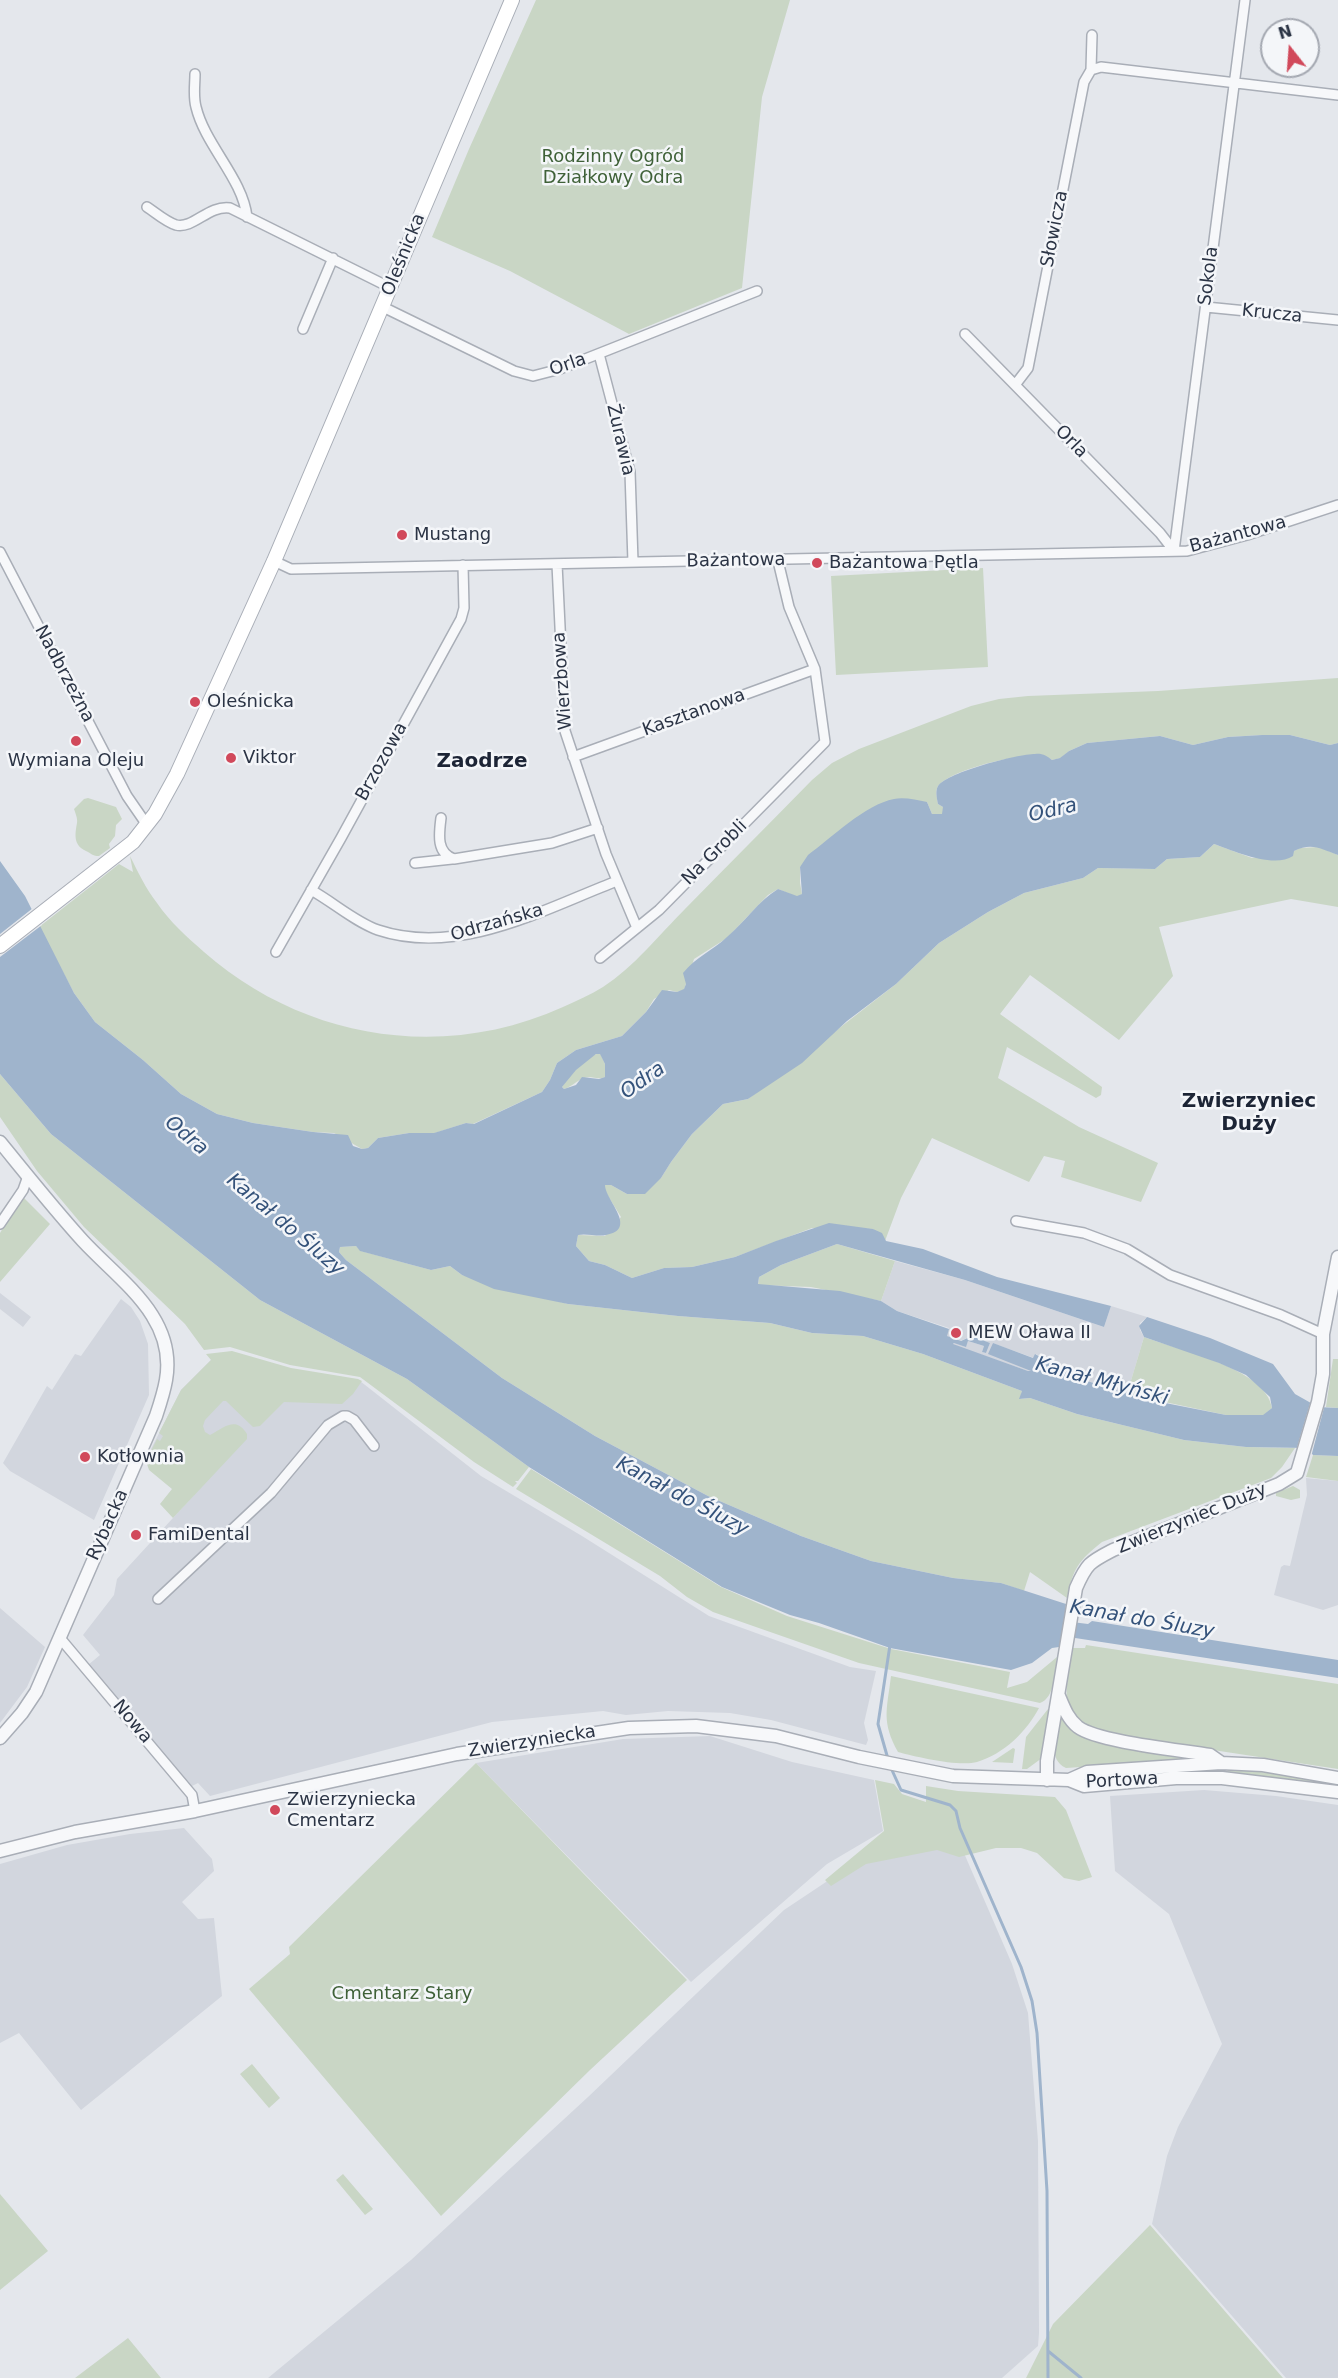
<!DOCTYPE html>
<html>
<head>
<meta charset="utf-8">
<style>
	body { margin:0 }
	#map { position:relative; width:1338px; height:2378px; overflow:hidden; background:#e4e7ec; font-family:"DejaVu Sans",sans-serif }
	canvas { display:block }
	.north { position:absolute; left:1260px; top:18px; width:60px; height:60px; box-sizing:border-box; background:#f4f6f9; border:2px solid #a4a8b1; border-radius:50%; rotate:343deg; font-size:16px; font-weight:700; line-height:24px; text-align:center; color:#2b3445 }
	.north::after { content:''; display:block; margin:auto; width:21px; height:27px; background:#d1495b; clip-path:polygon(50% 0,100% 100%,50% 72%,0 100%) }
</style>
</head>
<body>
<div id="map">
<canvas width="1338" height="2378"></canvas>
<div class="north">N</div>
</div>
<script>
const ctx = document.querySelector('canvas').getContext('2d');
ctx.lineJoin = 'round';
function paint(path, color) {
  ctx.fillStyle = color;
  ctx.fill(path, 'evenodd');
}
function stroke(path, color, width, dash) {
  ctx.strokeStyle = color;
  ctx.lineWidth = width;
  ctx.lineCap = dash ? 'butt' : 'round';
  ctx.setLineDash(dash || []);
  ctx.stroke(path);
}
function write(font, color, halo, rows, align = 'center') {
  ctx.font = font + ' "DejaVu Sans",sans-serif';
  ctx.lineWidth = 5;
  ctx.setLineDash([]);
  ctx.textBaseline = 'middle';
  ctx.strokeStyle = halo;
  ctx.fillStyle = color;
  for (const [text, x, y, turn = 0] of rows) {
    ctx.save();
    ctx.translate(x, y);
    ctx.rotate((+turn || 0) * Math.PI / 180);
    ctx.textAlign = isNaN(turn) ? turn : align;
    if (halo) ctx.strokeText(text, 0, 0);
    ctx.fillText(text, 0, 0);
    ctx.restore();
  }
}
const built = new Path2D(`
	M895,1261l70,19 139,47 7,-21 36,11 -7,6v7l4,7 -17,57 -46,-15 -45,-25 -2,4 -42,-15 39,28h-3l-75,-26 1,-3 12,4 2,-5 16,5 -2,6 4,1 4,-10 -18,-7 -12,5 -14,-5 3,-8 -52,-17 -16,-10z
	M0,1293l31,24 -8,10 -23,-18z
	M121,1299l10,8 9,14 8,23 1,51 -55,125 -84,-49 -7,-8 44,-77 5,4 23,-36 6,2z
	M211,1360l72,14 77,7 121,95 101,60 127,80 141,51 26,4 -12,52 4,17 -2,5 -95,-25 -41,-7 -62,-2 -42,4 -23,-4 -111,11 -282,74 -12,-13 -8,4 -102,-122 12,-10 -17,-20 31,-40 3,-16 77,-84 -45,-42 32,-63z
	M1306,1478l32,3v124l-15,5 -49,-15 7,-28 3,-2 6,1 17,-71z
	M0,1608l45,39 -18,40 -27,36z
	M710,1736l82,26 82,18 9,51 -56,33 -136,118 -215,-219 147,-24z
	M1204,1790l72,6 62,9v573h-52l-134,-154 15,-68 11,-29 44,-83 -53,-130 -54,-43 -5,-75z
	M184,1828l28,31 2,12 -32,31 16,17 16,-1 8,78 -141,114 -62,-77 -19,10v-179l67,-19 63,-11z
	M957,1837l55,127 16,49 10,128 1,192 -1,13 -36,32h-734l143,-118 177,-163 196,-187 75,-50z`);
const green = new Path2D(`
	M536,0h254l-28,97 -20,191 -113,46 -119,-63 -78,-34 37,-88z
	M983,568l5,99 -152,8 -5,-99z
	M1338,678v65l-8,2 -40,-10h-28l-34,2 -35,8 -33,-9 -73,7 -18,8 -8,7 -9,2c-15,-13 -101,9 -114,26 -3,5 -1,12 0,18l5,3v7l-8,2 -3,-2 -5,-12 -127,65v16l2,11 -5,3 -19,-8 -10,6 -41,43 -33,21 -10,31 -7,2 -8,-2 -15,9 -8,13 -24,24 -46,14 -19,13 -7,17 -8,12 -69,32 -7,-1 -31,10h-26l-31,5 -10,10 -6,1 -28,-16 -21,-1 -60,-9 -36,-9 -36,-20 -38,-34 -48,-38 -21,-29 -35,-66 80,-63 14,8 -3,-16c8,16 16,33 27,47 13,19 30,34 47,49 99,87 238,110 359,55 13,-6 27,-12 40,-20 31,-20 56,-52 82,-78 42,-43 85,-86 127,-129l20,-17 27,-14 112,-43 28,-7 29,-3 130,-5z
	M88,798l28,9 6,12 -6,6 -1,11 -6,8 1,4 -11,8c-6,0 -7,-2 -13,-5 -13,-6 -11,-17 -9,-28 1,-4 -2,-11 -3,-14l10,-10z
	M1214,844l38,14 42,-7 6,-3 19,-1 19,8v52l-47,-8 -132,28 14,49 -54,64 -89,-65 -30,39 102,73 -1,8 -5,3 -89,-51 -9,31 81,49 79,36 -17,39 -80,-25 4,-16 -21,-5 -15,26 -97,-44 -31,60 -16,43 -12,-12 -61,-1 -77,29 -43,10 -28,1 -32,10 -27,-13 -16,-4 -13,-15 2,-11 27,1 16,-19 -16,-26v-6h6l16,9 34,-16 10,-16 21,-28 31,-30 25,-5 148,-115 43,-41 49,-31 36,-19 59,-15 15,-10 57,1 12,-10 33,-2z
	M600,1053l5,11v13c-7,3 -10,0 -16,0 -11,1 -15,9 -25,12l-2,-2c7,-12 24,-31 38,-34z
	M0,1074l51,60 209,166 147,79 122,88 -11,14h-3l2,2 -4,4 -39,-25 -114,-85 -70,-12 -60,-18 -26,3 -19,-26 -101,-97 -47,-56 -37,-54z
	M22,1196l28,28 -50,58v-49z
	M837,1244l58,17 -14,40 -70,-14 -53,-2 1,-8 22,-12z
	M356,1246l5,5 70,19 19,-4 12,9 106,29 110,12 92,7 42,10 51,3 60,18 99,37 -2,8 10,-1 47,16 107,26 62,7 49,1 -13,19 -11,11 -169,64c-24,19 -29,27 -35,56l-37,-26 -6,19 -23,-8 -48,-5 -82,-17 -70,-25 -93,-40 -113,-60 -93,-58 -156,-118 -7,-8 1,-5z
	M1144,1337c34,13 122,31 128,71l-8,7h-38l-99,-21z
	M232,1351l59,17 67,11 4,2 -9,13 -11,10 -58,-2 -24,24 -7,1 -27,-26h-3l-18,19 -2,6 2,6 5,3c15,-8 26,-19 37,-1v5l-74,79 -13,-14 12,-15 -23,-19 -3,-9 11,-22 3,2 3,-5 -4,-3 22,-43 30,-30 -5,-6z
	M1333,1359h5v49l-12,-1z
	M1313,1455l25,1v25l-32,-4z
	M531,1469l190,118 66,29 104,33 119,23 -3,16 20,-6 30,-25c-2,14 -2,41 -17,46l-181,-40 -146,-51 -26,-15 -27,-21 -144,-87z
	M1293,1486l7,4v8l-9,2 -15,-4v-3z
	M1086,1645l252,39v85l-237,-36c-47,-18 -34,-45 -28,-85h12z
	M891,1676l148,32c-12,23 -35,46 -62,54 -17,5 -61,-5 -79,-10 -17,-31 -11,-42 -7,-76z
	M1048,1709h3l-9,49 -15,11h-5l4,-32z
	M1061,1718l17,14 121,27 -133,9c-19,-9 -10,-32 -7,-48z
	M1013,1748l2,1 -2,14 -21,-1z
	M476,1763l211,217 -97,90 -149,146 -192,-227 41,-35 -1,-7z
	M1230,1768l108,14v6l-108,-14 -3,-4z
	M875,1780l19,4 8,10 24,8v-16l32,5 97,6 11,13 26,67 -13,4 -15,-3 -27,-25 -16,-5h-25l-37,9 -22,-7 -71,14 -35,22 -6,-6 59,-49z
	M252,2064l28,34 -11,10 -29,-34z
	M343,2174l30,35 -8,6 -29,-35z
	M0,2194l48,57 -48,39z
	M1150,2225l133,153h-257l27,-54z
	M128,2338l33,40h-86z`);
const water = new Path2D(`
	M1262,735h28l40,10 8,-2v112c-17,-6 -26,-13 -44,-4l-1,5c-19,13 -59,-5 -79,-12l-14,13 -33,2 -12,10 -57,-1 -15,10 -59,15 -36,19 -49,31 -43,41 -49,37 -45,42 -54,36 -25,5 -31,30 -21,28 -10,16 -16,16h-18l-16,-9h-6c0,15 34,44 1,50 -9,2 -19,-2 -28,0l-2,11 13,15 16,4 27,13 32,-10 28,-1 43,-10 41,-16 53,-18 44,6 9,4 4,8 37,8 74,28 114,29 -7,21 -139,-47 -128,-36 -56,21 -22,12 -1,7 82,7 41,10 16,10 52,18 -2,7 14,5 11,-5 18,7 -4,10 -4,-1 2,-6 -16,-5 -2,6 -12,-4 -1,1 75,27h3l-43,-17 5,-11 40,15 2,-4 46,25 59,19 86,17h37l9,-7 -2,-11 -24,-22 -27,-12 -75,-26 -5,-11 8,-9 63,21 63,26 22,30 23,13 20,1v48l-25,-1 -6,-7 -61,-1 -62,-7 -107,-26 -47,-16 -11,1 3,-8 -99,-37 -60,-18 -51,-3 -42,-10 -92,-7 -110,-12 -74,-15 -32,-14 -12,-9 -19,4 -71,-19 -4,-5 -16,1 -1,5 7,8 156,118 93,58 113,60 93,40 70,25 82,17 48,5 65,21 -2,17 24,3 4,-3 246,39v18l-276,-42 -3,11 -7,1 -20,15 -21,7 -121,-22 -71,-25 -29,-8 -68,-28 -193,-120 -122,-88 -147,-79 -209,-166 -51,-60v-213l25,35 49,97 21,29 48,38 38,34 36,20 36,9 60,9 35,3 5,11 9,3 6,-1 10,-10 31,-5h25l32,-10 8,1 68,-32 8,-12 7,-17 19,-13 46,-14 24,-24 16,-22 15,2 7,-3 2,-5 -3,-11c13,-16 29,-22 44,-36 18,-15 31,-36 51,-48l19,7 5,-2 -2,-27 8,-12c23,-17 58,-51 86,-56 10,-2 23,1 33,3l5,12h10l1,-7 -5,-3c-1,-5 -3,-13 0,-18 10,-14 80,-32 97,-32 7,-1 12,2 17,6l8,-2 9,-7 18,-8 73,-7 33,9 35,-8zM596,1054h4l5,10v13l-6,2 -17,-2 -6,8 -12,4 -2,-2 14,-17z`);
const pier = new Path2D(`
	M33,908l9,17 -42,32v-23z
	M1311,1400l14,4 -14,53 -5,-6h-10z`);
const stream = new Path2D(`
	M888,1759l-10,-35 12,-79
	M891,1768l10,22 49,15 6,6 4,17 61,139 11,34 5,32 10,158 1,187
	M1048,2351l33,27`);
const minor = new Path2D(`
	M1091,70l1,-35
	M195,74c0,11 -2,22 1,33 9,38 47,72 51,110
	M147,207c9,6 19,15 29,18 18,4 32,-20 54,-17l161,80
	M383,307l131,64 19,5 27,-7 197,-78
	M1206,307l132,13
	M303,329l30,-71
	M965,334l195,199 14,18
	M599,354l31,118 3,90
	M1015,385l13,-17 56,-286 7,-12 10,-3 237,28
	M1174,551l71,-551
	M0,552l127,244 20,29
	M274,561l17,8 896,-18 60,-16 91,-30
	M557,564l8,167 41,123 31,74
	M573,757l242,-88
	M441,818c-2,16 -5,35 13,41l98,-16 46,-15
	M415,863l37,-4
	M311,890c22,12 44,32 67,40 81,27 166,-21 239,-49
	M276,952l65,-114 120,-219 3,-11 -1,-43
	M600,958l59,-48 166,-168 -10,-73 -26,-62 -11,-46
	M1016,1221l68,12 43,16 43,26 111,40 42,19
	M0,1224l23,-34 5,-14
	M158,1599l113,-106 57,-68 15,-9h4l7,4 20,26
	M60,1638l132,157 3,16`);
const tertiary = new Path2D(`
	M0,1142c27,33 54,67 83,99 37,40 94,76 83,139 -2,12 -6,24 -10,36l-120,276 -14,21 -22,25
	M1059,1696c5,12 9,23 19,31 20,15 103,23 132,28l10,7
	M1047,1780v-19l29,-173c11,-25 14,-26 37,-38l166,-66 18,-11 21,-71 5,-28v-40l15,-77
	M1069,1780l18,-8 134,-9 42,2 75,13
	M0,1851l75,-19 120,-21 262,-57 172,-26 67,-2 80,10 83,21 94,19 116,4 15,6 92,-8h46l116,14`);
const secondary = new Path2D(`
	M0,946l133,-104 22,-28 22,-40 97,-213 238,-561`);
const markers = [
	[402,535,6,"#d1495b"],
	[817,563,6,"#d1495b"],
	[195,702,6,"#d1495b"],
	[76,741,6,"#d1495b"],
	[231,758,6,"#d1495b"],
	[956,1333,6,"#d1495b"],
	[85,1457,6,"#d1495b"],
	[136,1535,6,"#d1495b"],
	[275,1810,6,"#d1495b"]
];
const parkNames = [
	["Rodzinny Ogród",613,157],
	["Działkowy Odra",613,178],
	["Cmentarz Stary",402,1994]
];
const streetNames = [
	["Słowicza",1055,229,-79],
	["Oleśnicka",404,255,-68],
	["Sokola",1209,276,-83],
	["Krucza",1272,314,6],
	["Orla",568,365,-19],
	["Żurawia",620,440,77],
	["Orla",1071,442,46],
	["Bażantowa",1238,535,-15],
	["Bażantowa",736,561,-1],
	["Nadbrzeżna",64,674,62],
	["Wierzbowa",563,681,-94],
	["Kasztanowa",694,713,-20],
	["Brzozowa",382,762,-61],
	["Na Grobli",715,853,-45],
	["Odrzańska",497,923,-16],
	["Zwierzyniec Duży",1192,1519,-22],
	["Rybacka",108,1525,-66],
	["Nowa",132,1722,50],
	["Zwierzyniecka",532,1742,-9],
	["Portowa",1122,1781,-3]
];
const poiNames = [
	["Mustang",414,535],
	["Bażantowa Pętla",829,563],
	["Oleśnicka",207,702],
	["Viktor",243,758],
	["Wymiana Oleju",76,761,"center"],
	["MEW Oława II",968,1333],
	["Kotłownia",97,1457],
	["FamiDental",148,1535],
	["Zwierzyniecka",287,1800],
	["Cmentarz",287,1821]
];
const neighbourhoodNames = [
	["Zaodrze",482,762],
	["Zwierzyniec",1249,1102],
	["Duży",1249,1125]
];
const waterNames = [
	["Odra",1053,811,-13],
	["Odra",643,1081,-35],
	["Odra",186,1136,40],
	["Kanał do Śluzy",285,1225,40],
	["Kanał Młyński",1102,1382,15],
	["Kanał do Śluzy",682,1497,28],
	["Kanał do Śluzy",1142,1620,10]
];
paint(built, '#d2d6de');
paint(green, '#c9d6c5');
paint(water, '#9fb4cc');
paint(pier, '#e4e7ec');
stroke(stream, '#9fb4cc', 3);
stroke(minor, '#a9aeb7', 12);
stroke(tertiary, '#a9aeb7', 15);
stroke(secondary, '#a9aeb7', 16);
stroke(minor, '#f7f8fa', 9);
stroke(tertiary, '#f7f8fa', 12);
stroke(secondary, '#fff', 14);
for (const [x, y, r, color] of markers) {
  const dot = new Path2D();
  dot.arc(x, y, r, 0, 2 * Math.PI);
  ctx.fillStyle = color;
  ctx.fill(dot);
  stroke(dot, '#f4f6f9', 2);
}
write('18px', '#3f6138', '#f4f6f9', parkNames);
write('18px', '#2b3445', '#f4f6f9', streetNames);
write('18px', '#2b3445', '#f4f6f9', poiNames, 'left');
write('bold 20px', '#1d2536', '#f4f6f9', neighbourhoodNames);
write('italic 20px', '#34527a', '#f4f6f9', waterNames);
</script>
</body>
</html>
